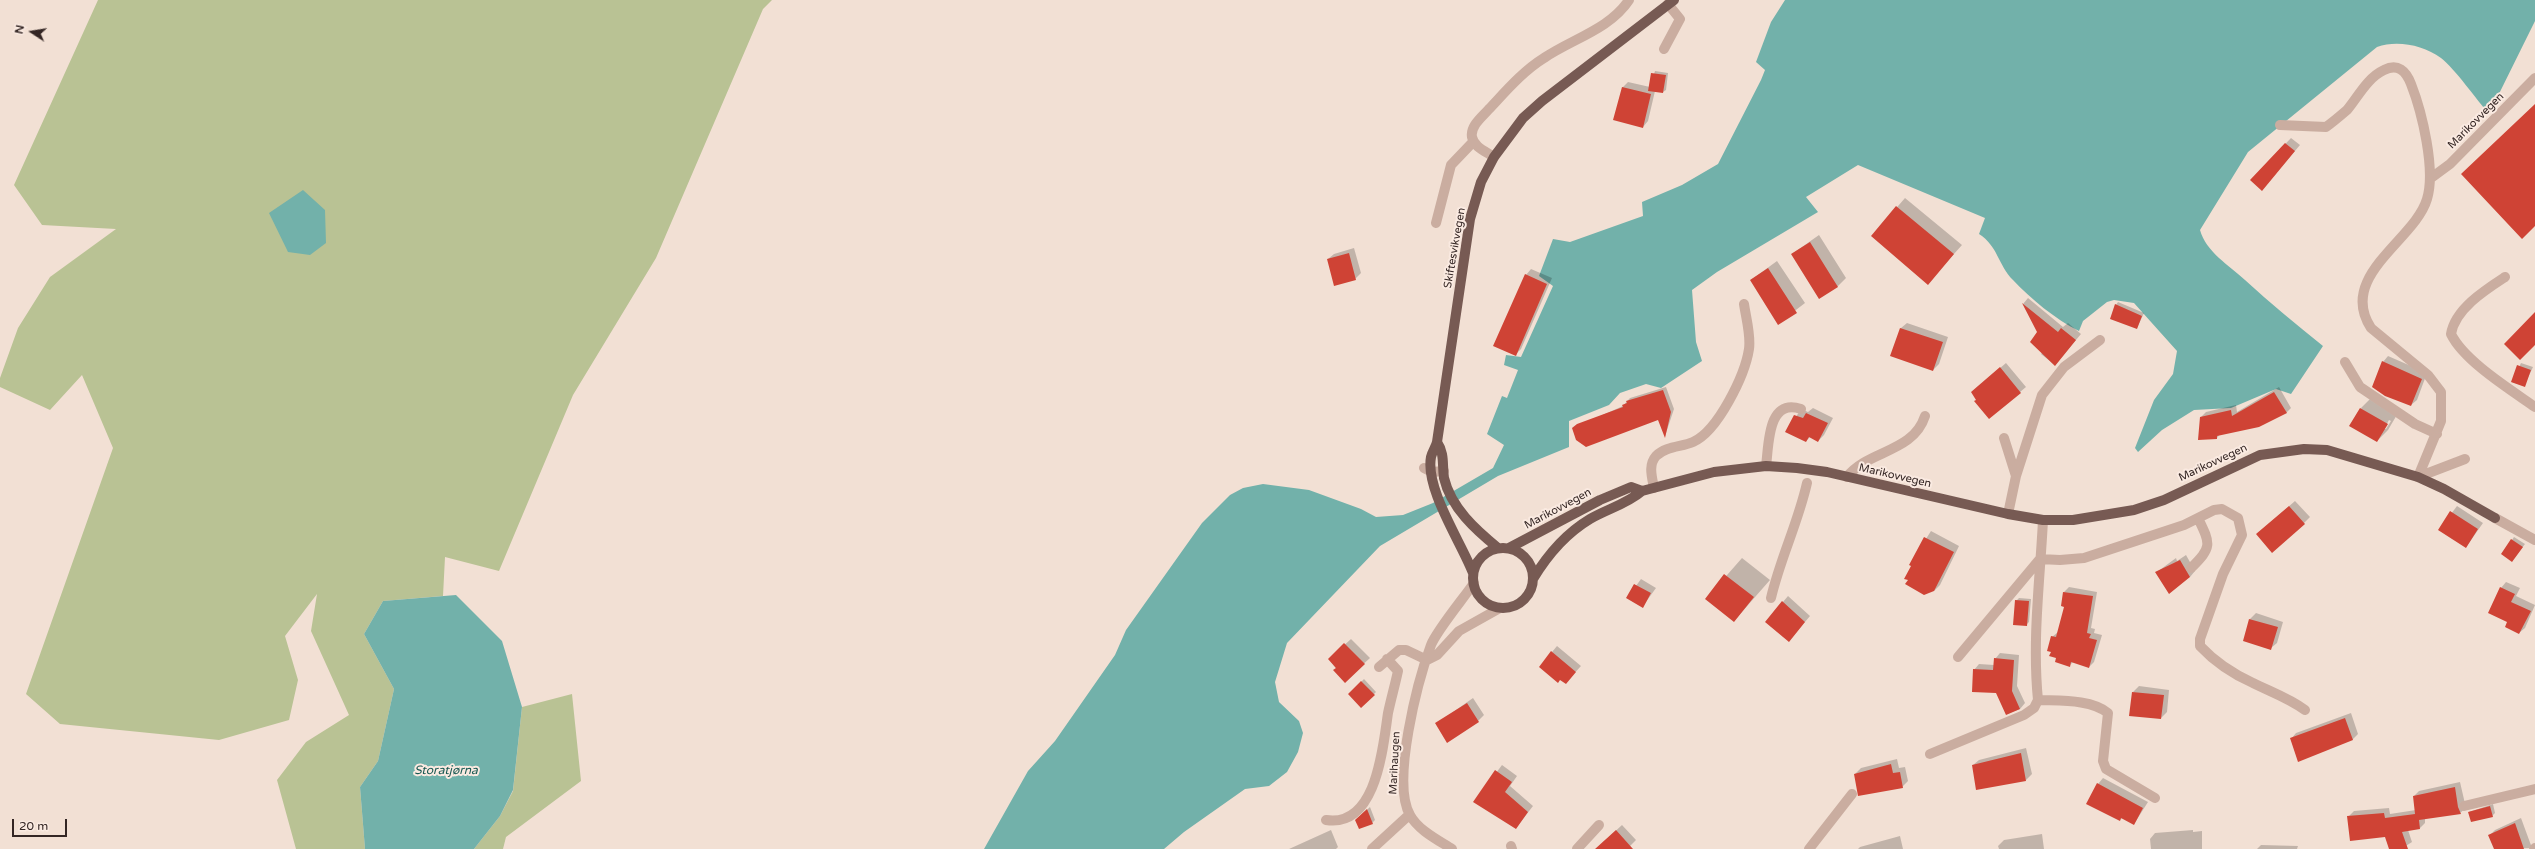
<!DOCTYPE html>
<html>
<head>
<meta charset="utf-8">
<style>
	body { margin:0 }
	#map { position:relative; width:2535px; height:849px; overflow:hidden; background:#f2e0d4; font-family:"Varela Round",sans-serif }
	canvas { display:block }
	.north { position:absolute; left:12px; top:12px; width:40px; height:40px; -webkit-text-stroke:3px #faeae1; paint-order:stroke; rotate:282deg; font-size:11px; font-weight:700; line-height:16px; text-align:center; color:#342624 }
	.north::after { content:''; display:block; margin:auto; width:14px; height:18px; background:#342624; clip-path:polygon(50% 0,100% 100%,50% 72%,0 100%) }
	.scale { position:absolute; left:12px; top:819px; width:55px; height:18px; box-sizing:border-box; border:2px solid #342624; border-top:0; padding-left:5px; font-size:12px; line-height:14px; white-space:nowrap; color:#342624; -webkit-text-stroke:3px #faeae1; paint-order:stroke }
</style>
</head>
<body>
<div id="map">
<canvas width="2535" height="849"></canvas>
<div class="north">N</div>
<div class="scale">20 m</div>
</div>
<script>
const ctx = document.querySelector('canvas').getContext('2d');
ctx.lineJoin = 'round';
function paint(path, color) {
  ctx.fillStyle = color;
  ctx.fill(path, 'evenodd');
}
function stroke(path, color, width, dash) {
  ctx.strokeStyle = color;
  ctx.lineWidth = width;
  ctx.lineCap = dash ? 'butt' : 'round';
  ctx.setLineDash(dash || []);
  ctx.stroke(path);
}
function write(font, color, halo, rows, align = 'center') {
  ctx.font = font + ' "Varela Round",sans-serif';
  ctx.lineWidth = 4;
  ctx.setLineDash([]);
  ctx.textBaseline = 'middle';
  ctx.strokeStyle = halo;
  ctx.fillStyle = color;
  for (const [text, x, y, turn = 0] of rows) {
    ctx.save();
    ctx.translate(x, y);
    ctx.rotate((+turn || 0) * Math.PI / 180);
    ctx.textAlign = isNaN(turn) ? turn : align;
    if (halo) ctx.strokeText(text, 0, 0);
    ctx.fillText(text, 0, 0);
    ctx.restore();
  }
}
const green = new Path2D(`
	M98,0h674l-9,9 -107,249 -83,137 -74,176 -54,-14 -2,39 -60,5 -19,33 30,55 -16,72 -18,26 5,62h-69l-19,-69 29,-38 43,-27 -38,-84 6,-37 -32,42 13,44 -9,40 -70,20 -159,-16 -34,-30 87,-246 -31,-73 -32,35 -50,-23v-9l18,-50 32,-51 66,-48 -74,-4 -28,-40z
	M572,694l9,87 -75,56 -3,12h-29l26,-33 13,-25 9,-84z`);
const water = new Path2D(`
	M1785,0h750v21l-46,93c-12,-14 -34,-45 -48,-56 -18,-13 -44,-18 -64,-11l-129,105 -48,78c6,22 29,35 45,50 25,23 51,44 78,66l-32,48 -15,-5 -45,19 -37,2 -32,20 -24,22 -3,-4 19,-48 19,-26 4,-23 -43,-48 -20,-3 -7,2 -24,19 -4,10c-24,-12 -48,-32 -66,-51 -15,-15 -15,-34 -34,-46l6,-16 -127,-53 -52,32 12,15 -101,60 -25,18 4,52 6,19 -41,27 -15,-4 -26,9 -11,12 -40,16v26l-71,29 -118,70 -93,97 -12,39 4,20 20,19 4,12 -5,19 -11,20 -18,14 -24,3 -61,43 -20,17h-180l44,-78 27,-30 60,-86 11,-25 76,-107 28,-28 13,-7 20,-4 46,6 52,19 15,8 27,-2 30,-12 60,-35 11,-23 -17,-11 15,-38 5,2 11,-28 -14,-5 2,-10 15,2 32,-71 -14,-10 14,-37 17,3 73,-26 -1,-14 40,-17 36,-21 43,-84 4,-10 -9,-8 15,-40z
	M303,190l22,20 1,33 -16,12 -22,-3 -19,-39z
	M456,595l46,46 20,66 -9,83 -13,26 -26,33h-109l-5,-62 18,-26 16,-72 -30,-55 19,-33z`);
const shadow = new Path2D(`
	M1655,71l13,2 -2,17 -3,2 -8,-1 -7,30 -5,6 -21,-39 6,-6 22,5z
	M2291,138l9,7 -33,39 -16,-4z
	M1905,198l57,47 -34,38 -56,-47z
	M1819,235l27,43 -9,9 -45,-33z
	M1354,248l7,25 -6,6 -27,-20 6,-5z
	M1777,261l28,42 -26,20 -28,-43z
	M1531,269l21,9 -31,71 -6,6 11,-80z
	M2028,298l35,29 5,-4 13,11 -26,31 -14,-11 2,-2 -5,-20 -15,-28z
	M2118,302l26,11 -7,15 -21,-23z
	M1907,323l41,14 -9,27 -6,6 -41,-14 9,-28z
	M2388,356l39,17 -10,27 -6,5 -28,-43z
	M2006,363l20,24 -37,31 -17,-26z
	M2521,363l12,4 -9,19 -12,-4z
	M1666,387l8,22 -9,27 -6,-18 -86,10 50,-22 7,-8z
	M2279,387l12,21 -5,5 -66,21 -3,4 -16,-21 5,-5 30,-7 1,7z
	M2372,397l26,16 -10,17 -11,11 -16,-33zM2389,420l2,1 -5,8h-2z
	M1813,408l20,10 -9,17 -6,6 -8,-4 -4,4 -19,-10 14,-22 7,3z
	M2295,501l15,16 -6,6 -47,11z
	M2457,506l26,17 -17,24 -27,-17z
	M1931,531l28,15 -19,39 -6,6 -24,-27z
	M2514,537l11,7 -13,17v-21z
	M2186,555l9,16 -5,6 -33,-5 19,-14 1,3z
	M1742,558l28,22 -36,41 -28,-22z
	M1641,579l15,9 -13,18 -15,-9z
	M2506,582l14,6 -4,8 19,9 -10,23 -6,5 -11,-11 -7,-34z
	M2069,587l28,5 -6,36 4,1 -1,4 8,2 -8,27 -5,5 -16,-5 -4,4 -17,-15v-14l6,-5 7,-26h-3l2,-14z
	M1788,596l22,20 -21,25 -23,-19z
	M2019,598l12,1 -2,23 -3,3 -10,-24z
	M2256,613l27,9 -6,21 -6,5 -27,-8 6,-21z
	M1351,639l19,19 -25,23 -16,-22z
	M1557,646l24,20 -10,11 -19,-25z
	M2000,653l19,2 -2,31 8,17 -5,6 -13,5 -11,-22 -22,-22 5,-6 15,1 1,-6z
	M1364,679l12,13 -15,15 -12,-13z
	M2139,686l30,4 -2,22 -6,6 -28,-26z
	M1473,698l11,17 -6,6 -42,3z
	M2351,713l7,21 -6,6 -61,-1 5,-6z
	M2026,748l6,26 -6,6 -53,-15 6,-5z
	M1897,759l2,9 6,-1 3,14 -6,6 -47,-13 6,-6z
	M1502,765l15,11 -7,10 23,20 -17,22 -41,-27z
	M2103,778l45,24 -14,22 -12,-6 -2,2 -22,-36z
	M2460,782l6,26 -6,5 -35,5v5l-5,5 -12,2 4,12 -11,7h-11l-5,-13 -37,-19 6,-6 35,-3 1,6 26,-4 -2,-14 5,-5z
	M2493,804l2,9 -3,3 -23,-4z
	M1370,807l5,13 -3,3 -16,-3z
	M2521,818l11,30 -37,1 -6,-13 6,-6z
	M1622,825l14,15 -9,9h-31z
	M1331,830l7,17 -2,2h-47z
	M2193,830v2l9,-1v18h-51l-1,-10 5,-6z
	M2042,834l2,15h-45l-1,-3 6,-6z
	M1900,836l3,13h-45l2,-2z
	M2261,845l37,1 -1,3h-40z`);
const building = new Path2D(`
	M1651,73l15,2 -3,18 -15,-2z
	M1622,87l29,7 -8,34 -30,-8z
	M2535,104v122l-13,13 -61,-65z
	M2285,143l10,8 -33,40 -12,-11z
	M1896,206l58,48 -26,31 -57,-49z
	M1810,242l28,45 -19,12 -28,-45z
	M1349,253l7,27 -22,6 -7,-27z
	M1768,268l29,45 -19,12 -28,-45z
	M1525,274l22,10 -31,72 -23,-10z
	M2022,303l36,29 3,-4 15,12 -21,26 -25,-24 7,-10z
	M2115,304l27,12 -5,13 -27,-10z
	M2535,312v33l-15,15 -16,-16z
	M1900,328l43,14 -10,29 -43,-15z
	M2382,361l40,18 -11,27 -26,-10 -13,-9z
	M2517,365l14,5 -6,17 -14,-5z
	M2000,367l21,26 -32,26 -15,-18 2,-1 -5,-8z
	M1663,390l8,22 -6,26 -7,-18 -72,27 -10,-7 -4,-12 5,-4 46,-17 -1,-2 5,-2 -1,-2z
	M2274,392l13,21 -28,14 -42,9v3l-19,1 2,-23 31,-7 1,6z
	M2360,408l28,16 -11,18 -28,-16z
	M1806,413l22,10 -10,19 -9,-5 -3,5 -21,-10 9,-17 9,3z
	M2289,506l16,18 -33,29 -16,-19z
	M2450,511l28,18 -12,19 -28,-18z
	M1924,537l30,15 -20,39 -10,4 -19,-11 3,-4 -4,-1 7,-13 -2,-1z
	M2511,539l12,8 -11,15 -11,-8z
	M2180,560l10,17 -21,17 -14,-22z
	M1724,574l30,23 -20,25 -29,-23z
	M1634,584l17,9 -8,15 -17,-10z
	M2500,587l15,7 -4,8 20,9 -12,23 -14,-7 2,-5 -19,-9z
	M2063,592l30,4 -6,37 4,1 -2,4 8,2 -8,28 -18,-6 -1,5 -15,-5 1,-4 -7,-2 2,-4 -4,-1 4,-15 5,1 8,-30 -3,-1z
	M2015,600l14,1 -2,25 -14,-1z
	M1782,601l23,21 -16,20 -24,-20z
	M2249,619l29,8 -7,23 -28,-9z
	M1344,643l21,21 -20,19 -12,-13 3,-2 -8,-9z
	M1551,651l25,21 -10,12 -6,-4 -2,3 -19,-16z
	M1994,658l20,2 -2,31 8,18 -14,6 -10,-22 -24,-1 1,-23 20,1z
	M1361,681l14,14 -14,13 -13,-14z
	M2132,692l32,3 -3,24 -32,-3z
	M1467,703l12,19 -32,21 -12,-20z
	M2345,718l8,22 -55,22 -8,-24z
	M2021,753l5,28 -50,9 -4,-25z
	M1891,764l2,9 7,-1 3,16 -45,8 -4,-22z
	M1495,770l17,12 -7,10 23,20 -12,17 -43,-27z
	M2097,783l46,25 -9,17 -13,-7 -1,3 -34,-17z
	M2455,787l3,20 3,7 -42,6 1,9 -18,3 6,17h-19l-4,-12 -35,4 -3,-25 37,-3 1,5 30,-4 -2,-18z
	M2490,806l3,11 -22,5 -3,-10z
	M1367,809l6,15 -14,5 -4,-9z
	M2515,823l9,26h-30l-6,-14z
	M1616,830l17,19h-38z`);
const minor = new Path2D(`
	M1664,49l16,-30 -12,-15
	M2280,125l46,2c7,-5 14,-11 21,-17 11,-13 20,-32 37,-40 14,-7 22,1 27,14 11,28 25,86 16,115 -12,41 -90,77 -56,129l57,47 13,17v29l-23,56
	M1494,157c-9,-6 -20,-10 -22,-20 -2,-11 10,-20 17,-28 17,-18 34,-38 55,-51 28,-19 66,-29 85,-58
	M2431,178l19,-14 85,-86
	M1436,223l15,-58 22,-23
	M2505,277c-20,13 -50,32 -54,57 13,27 60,56 84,73
	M2345,362l15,25 55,37 22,10
	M2004,438l12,38 -8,38
	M1766,466c3,-21 1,-68 35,-57
	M1424,468l8,4 12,-1
	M2016,476l26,-81 22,-28 36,-27
	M1847,477c21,-27 66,-24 78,-61
	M2418,477l47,-18
	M1654,488c-2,-11 -6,-23 2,-32 10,-10 26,-9 37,-14 25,-11 52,-67 56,-93 2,-14 -3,-31 -5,-45
	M2495,518l40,22
	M2043,520c-3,60 -11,120 -5,180 22,1 53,-1 70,13l-5,48 3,8 49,29
	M2191,568c21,-21 20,-23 7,-50
	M1771,598c9,-39 27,-75 36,-115
	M1958,657l82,-98 20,1 24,-2 100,-33 30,-15 8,-1 16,9 4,17 -19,39 -23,65v7c15,16 33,28 53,37 18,9 36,15 52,27
	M1427,660l10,-5 22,-24 41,-23
	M1379,667l20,-17h7l21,10
	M1930,754l94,-39 10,-7 4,-8
	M2464,806l71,-17
	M1326,820c51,8 57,-74 62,-107 3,-14 7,-28 10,-42l-11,-12
	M1511,846l1,3
	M1372,849l37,-34
	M1452,849c-14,-9 -34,-19 -42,-34 -19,-33 8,-135 21,-170 6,-15 32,-46 43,-62
	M1577,849l22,-24
	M1809,849l43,-55
	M2534,849l1,-1`);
const major = new Path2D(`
	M1437,442c8,12 5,23 7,36 7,30 32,52 54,70
	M1509,548l91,-48 31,-13 11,4
	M1473 578a30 30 0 1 1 60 0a30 30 0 1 1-60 0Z
	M1473,573c-12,-31 -48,-84 -42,-116 1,-5 5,-10 6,-15l33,-223 11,-37 13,-25 29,-39 19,-17 132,-101
	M1533,579c15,-25 32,-45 57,-60 17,-10 37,-15 52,-28l72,-19 52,-6 31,2 30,4 181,42 35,6h30l61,-10 30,-10 96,-45 44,-6 23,1 91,27 26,12 51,29`);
const streetNames = [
	["Marikovvegen",2476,121,-45],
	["Skiftesvikvegen",1455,248,-80],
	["Marikovvegen",2213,463,-25],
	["Marikovvegen",1895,476,13],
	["Marikovvegen",1558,509,-28],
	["Marihaugen",1395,763,-87]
];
const waterNames = [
	["Storatjørna",446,771]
];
paint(green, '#b9c294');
paint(water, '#72b1aa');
paint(shadow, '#0003');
paint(building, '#cf4335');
stroke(minor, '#caada0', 10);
stroke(major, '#775a53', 10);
write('11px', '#342624', '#faeae1', streetNames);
write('italic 12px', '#175852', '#faeae1', waterNames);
</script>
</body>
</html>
